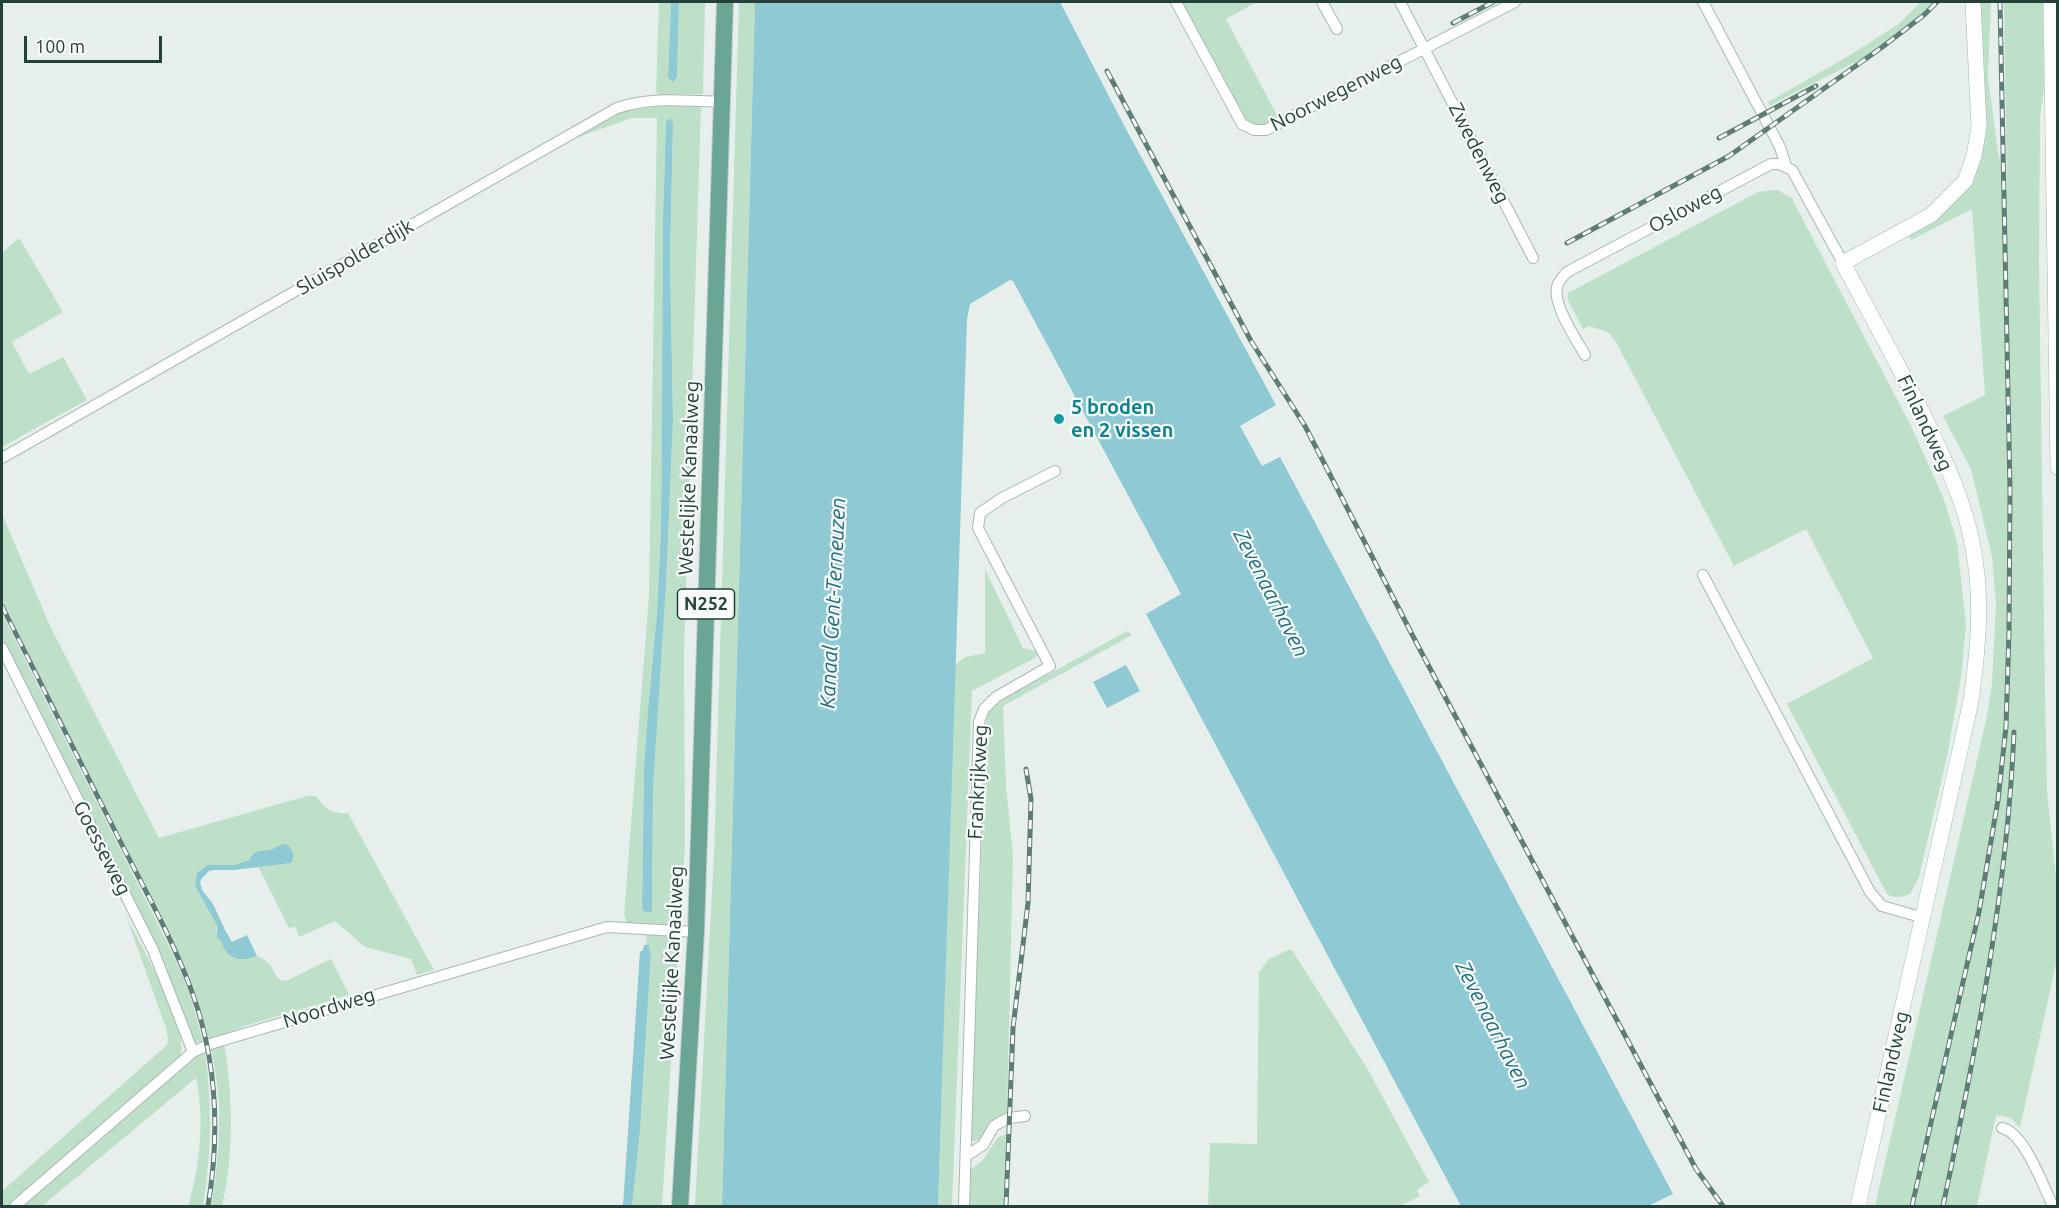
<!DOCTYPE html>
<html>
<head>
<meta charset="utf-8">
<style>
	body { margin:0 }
	#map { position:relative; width:2059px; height:1208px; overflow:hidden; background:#e6efeb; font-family:Ubuntu,sans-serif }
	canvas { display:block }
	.frame { position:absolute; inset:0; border:3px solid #24423a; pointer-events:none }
	.scale { position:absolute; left:24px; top:36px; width:138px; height:27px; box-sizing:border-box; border:3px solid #24423a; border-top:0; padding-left:8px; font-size:18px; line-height:21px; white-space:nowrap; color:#24423a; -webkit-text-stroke:4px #f7fbf9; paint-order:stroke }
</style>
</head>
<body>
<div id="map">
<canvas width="2059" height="1208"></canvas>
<div class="frame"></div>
<div class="scale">100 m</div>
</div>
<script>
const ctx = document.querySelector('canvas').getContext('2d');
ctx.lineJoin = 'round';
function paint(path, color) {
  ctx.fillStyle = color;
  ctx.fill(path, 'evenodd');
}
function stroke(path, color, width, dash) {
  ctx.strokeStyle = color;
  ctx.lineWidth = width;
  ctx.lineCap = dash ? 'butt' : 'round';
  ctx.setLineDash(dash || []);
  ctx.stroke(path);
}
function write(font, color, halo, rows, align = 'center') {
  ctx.font = font + ' Ubuntu,sans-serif';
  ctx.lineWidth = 4.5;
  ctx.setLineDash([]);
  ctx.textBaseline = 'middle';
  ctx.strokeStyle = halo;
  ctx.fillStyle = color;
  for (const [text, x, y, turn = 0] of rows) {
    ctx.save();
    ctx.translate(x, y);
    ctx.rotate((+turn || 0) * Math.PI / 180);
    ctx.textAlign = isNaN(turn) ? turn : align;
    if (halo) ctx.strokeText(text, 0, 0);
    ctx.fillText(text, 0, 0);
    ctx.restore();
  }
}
const green = new Path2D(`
	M659,2h12l-3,75 8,2 3,-77h26l-2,92 -43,1 -4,-3z
	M739,2h16l-33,1204h-27l19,-351z
	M1182,2h75l-31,17 54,102 -13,7 -19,-3z
	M1921,2h16c-43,50 -111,72 -167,104l-2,-4 77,-44 54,-34z
	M1979,2h12l-3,75 10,75 9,40 -3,-190h39l1,87 -4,27 -1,147 6,429 2,99 11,105 -1,63 -37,169 -9,-10 -15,-3 -19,91h-102l112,-490 5,-32 4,-81 -4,-46 -21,-88 -28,-53 42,-21 -13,-186 -61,31 -2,-5c34,-19 51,-31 67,-68z
	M701,104l-17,548 1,190 -4,86 -49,-3 -5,-2 -3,-8 25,-320 8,-477h-25l-71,25 65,-37zM666,122l7,1 -3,134 3,163 -7,165 -13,205 -1,120 -6,3 -4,-3 2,-142 4,-58 9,-97 4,-84 2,-313z
	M1777,190l14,7 120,229 32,71 14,44 9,84 -5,52 -14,80 -28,120 -9,17c-9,3 -15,5 -23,0l-100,-190 86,-46 -67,-129 -72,37 -118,-224 -8,-10 -19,-6 -6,3 -15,-29v-7l190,-101z
	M19,238l44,74 -51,30 17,32 34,-17 24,43 -85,47v-194z
	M2,514l49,114 108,210 148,-42h9c10,14 15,18 32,17l86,157 -17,5 -6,-16 -46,-12 -30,-26 -36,16 -3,-10 -7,1 -31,-62 33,-3 -19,-13 -20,4 -3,6 -15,5h-27l-10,8 -2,13 22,39 -1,5 11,23 27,5 3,-2c21,9 12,16 25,25l6,-1 43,-21 18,36 -104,31 -36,15 -16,-52 -14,-35 -177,-354z
	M985,569l38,79 13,3 2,4 -5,4 -61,32 -20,515h-14l17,-541 11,-8 19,-4z
	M2,614l170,338 17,39 14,51h-8l-4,-5 -189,-394z
	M1127,631l5,4 -129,71 3,80 7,70 -6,259 -27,25 -9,2 -3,-3 13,-269 2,-127 5,-30 6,-7 21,-13z
	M126,916c14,28 66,116 54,144l-171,146h-7v-15l165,-146 1,-7 -2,-10z
	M647,933l32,2 -17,271h-30l8,-75 11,-179 -2,-2v-5h-3z
	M1288,950h4l75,118 62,114 -12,8 3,6 -20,10h-192l2,-63 47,1 2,-172 10,-13z
	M224,1043c9,52 10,112 -2,163h-11c6,-34 9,-68 8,-103 -1,-18 -5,-37 -8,-56z
	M205,1051c7,55 7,100 -2,155h-15c12,-40 17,-87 8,-128l-154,128h-25l173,-145z
	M1006,1134l-2,72h-36l1,-35 14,-11 15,-23z`);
const water = new Path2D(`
	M671,2h8l-2,75 -4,5 -5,-5z
	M755,2h305l66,127 150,276 -36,21 22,40 18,-9 393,737 -25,12h-187l-315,-592 35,-20 -168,-313 -3,-1 -40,24 -3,15 -29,887h-216z
	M670,118l3,5 -3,134 3,163 -7,165 -13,205 -1,121 -6,2 -4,-3 2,-142 4,-58 9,-97 4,-84 2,-313 3,-94z
	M1126,665l14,26 -33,17 -14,-26z
	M283,844h4c6,6 9,12 4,19l-57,7h-20l-5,1 -7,7 -2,4 2,8 11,14 12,26 7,12 15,-7 10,21c-10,5 -25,5 -32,-6 -3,-5 -2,-8 -8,-12v-13l-22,-39 2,-13 10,-8h27l15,-5c5,-10 10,-9 21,-10 4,-1 9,-4 13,-6z
	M644,945h5v5l2,2 -11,179 -8,75h-9l17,-254 3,-2z`);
const street = new Path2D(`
	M1176,2l66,122 12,6h12l249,-128
	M1322,2l15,27
	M1400,2l133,256
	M1703,2l77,145 6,19
	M1585,355c-9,-16 -35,-54 -27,-71 2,-4 6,-9 9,-12l204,-108h8l13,6 51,93
	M2,458l615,-350c35,-12 68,-7 104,-6
	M1703,575l167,317 12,14 42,12
	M2,648l151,302 40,102
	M2002,1128c22,4 41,58 51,78
	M966,1156l17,-11 11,-19 5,-3 10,-5 16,-2
	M15,1206l178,-154 17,-8 397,-117 89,5
	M964,1206l15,-484 5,-13 12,-12 54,-31 -72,-138 2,-15 22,-15 53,-27`);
const secondary = new Path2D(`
	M2051,2l7,465
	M1858,1206l113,-505c7,-51 12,-102 2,-153 -7,-44 -30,-92 -49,-132 -26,-52 -54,-102 -81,-153l88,-48 34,-34 9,-25 5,-29 -6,-125`);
const primary = new Path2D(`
	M680,1206l16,-274 29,-930`);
const rail = new Path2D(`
	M1453,23l40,-21
	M1107,71l144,270 54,85 112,218 279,525 27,37
	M1719,138l97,-52
	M1567,243l162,-87 152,-108 43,-33 13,-13
	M2,606c36,73 73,146 110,219 27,55 59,109 80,167 25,69 28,142 16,214
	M1006,1206l7,-178 15,-125 3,-104 -5,-30
	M1912,1206l67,-294 19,-112 8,-73 3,-95 1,-141 -10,-489
	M1943,1206c33,-156 64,-313 71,-474`);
const markers = [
	[1059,419,6,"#0f9aa8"]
];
const shields = [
	[706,604,57]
];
const shieldNames = [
	["N252",706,604]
];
const streetNames = [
	["Noorwegenweg",1336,93,-27],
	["Zwedenweg",1479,153,63],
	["Osloweg",1685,209,-28],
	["Sluispolderdijk",355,257,-30],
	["Finlandweg",1925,423,65],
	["Westelijke Kanaalweg",689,478,-88],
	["Frankrijkweg",978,782,-87],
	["Goesseweg",102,848,63],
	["Westelijke Kanaalweg",672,963,-87],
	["Noordweg",329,1008,-17],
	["Finlandweg",1891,1062,-77]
];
const cultureNames = [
	["5 broden",1071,407],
	["en 2 vissen",1071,430]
];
const waterNames = [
	["Zevenaarhaven",1271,593,63],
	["Kanaal Gent-Terneuzen",833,603,-87],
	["Zevenaarhaven",1493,1025,63]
];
paint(green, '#bfe0c8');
paint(water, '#8ec9d4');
stroke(street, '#a8b8b2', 12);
stroke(secondary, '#a4bbb3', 16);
stroke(primary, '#c2cac8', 18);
stroke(street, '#fff', 10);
stroke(secondary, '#fff', 15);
stroke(primary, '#6aa596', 16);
stroke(rail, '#5f7d75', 5);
stroke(rail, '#f7fbf9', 3, [9]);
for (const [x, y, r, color] of markers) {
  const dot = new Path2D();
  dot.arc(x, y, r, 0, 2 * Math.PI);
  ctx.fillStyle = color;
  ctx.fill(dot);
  stroke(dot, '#f7fbf9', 2);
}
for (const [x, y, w] of shields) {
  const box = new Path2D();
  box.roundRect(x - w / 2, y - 15, w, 30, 4.5);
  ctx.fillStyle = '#f7fbf9';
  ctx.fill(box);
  stroke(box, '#24423a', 1.5);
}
write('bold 18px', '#24423a', null, shieldNames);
write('20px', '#24423a', '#f7fbf9', streetNames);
write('bold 20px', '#0d838f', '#f7fbf9', cultureNames, 'left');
write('italic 21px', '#1c6f80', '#f7fbf9', waterNames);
</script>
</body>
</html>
